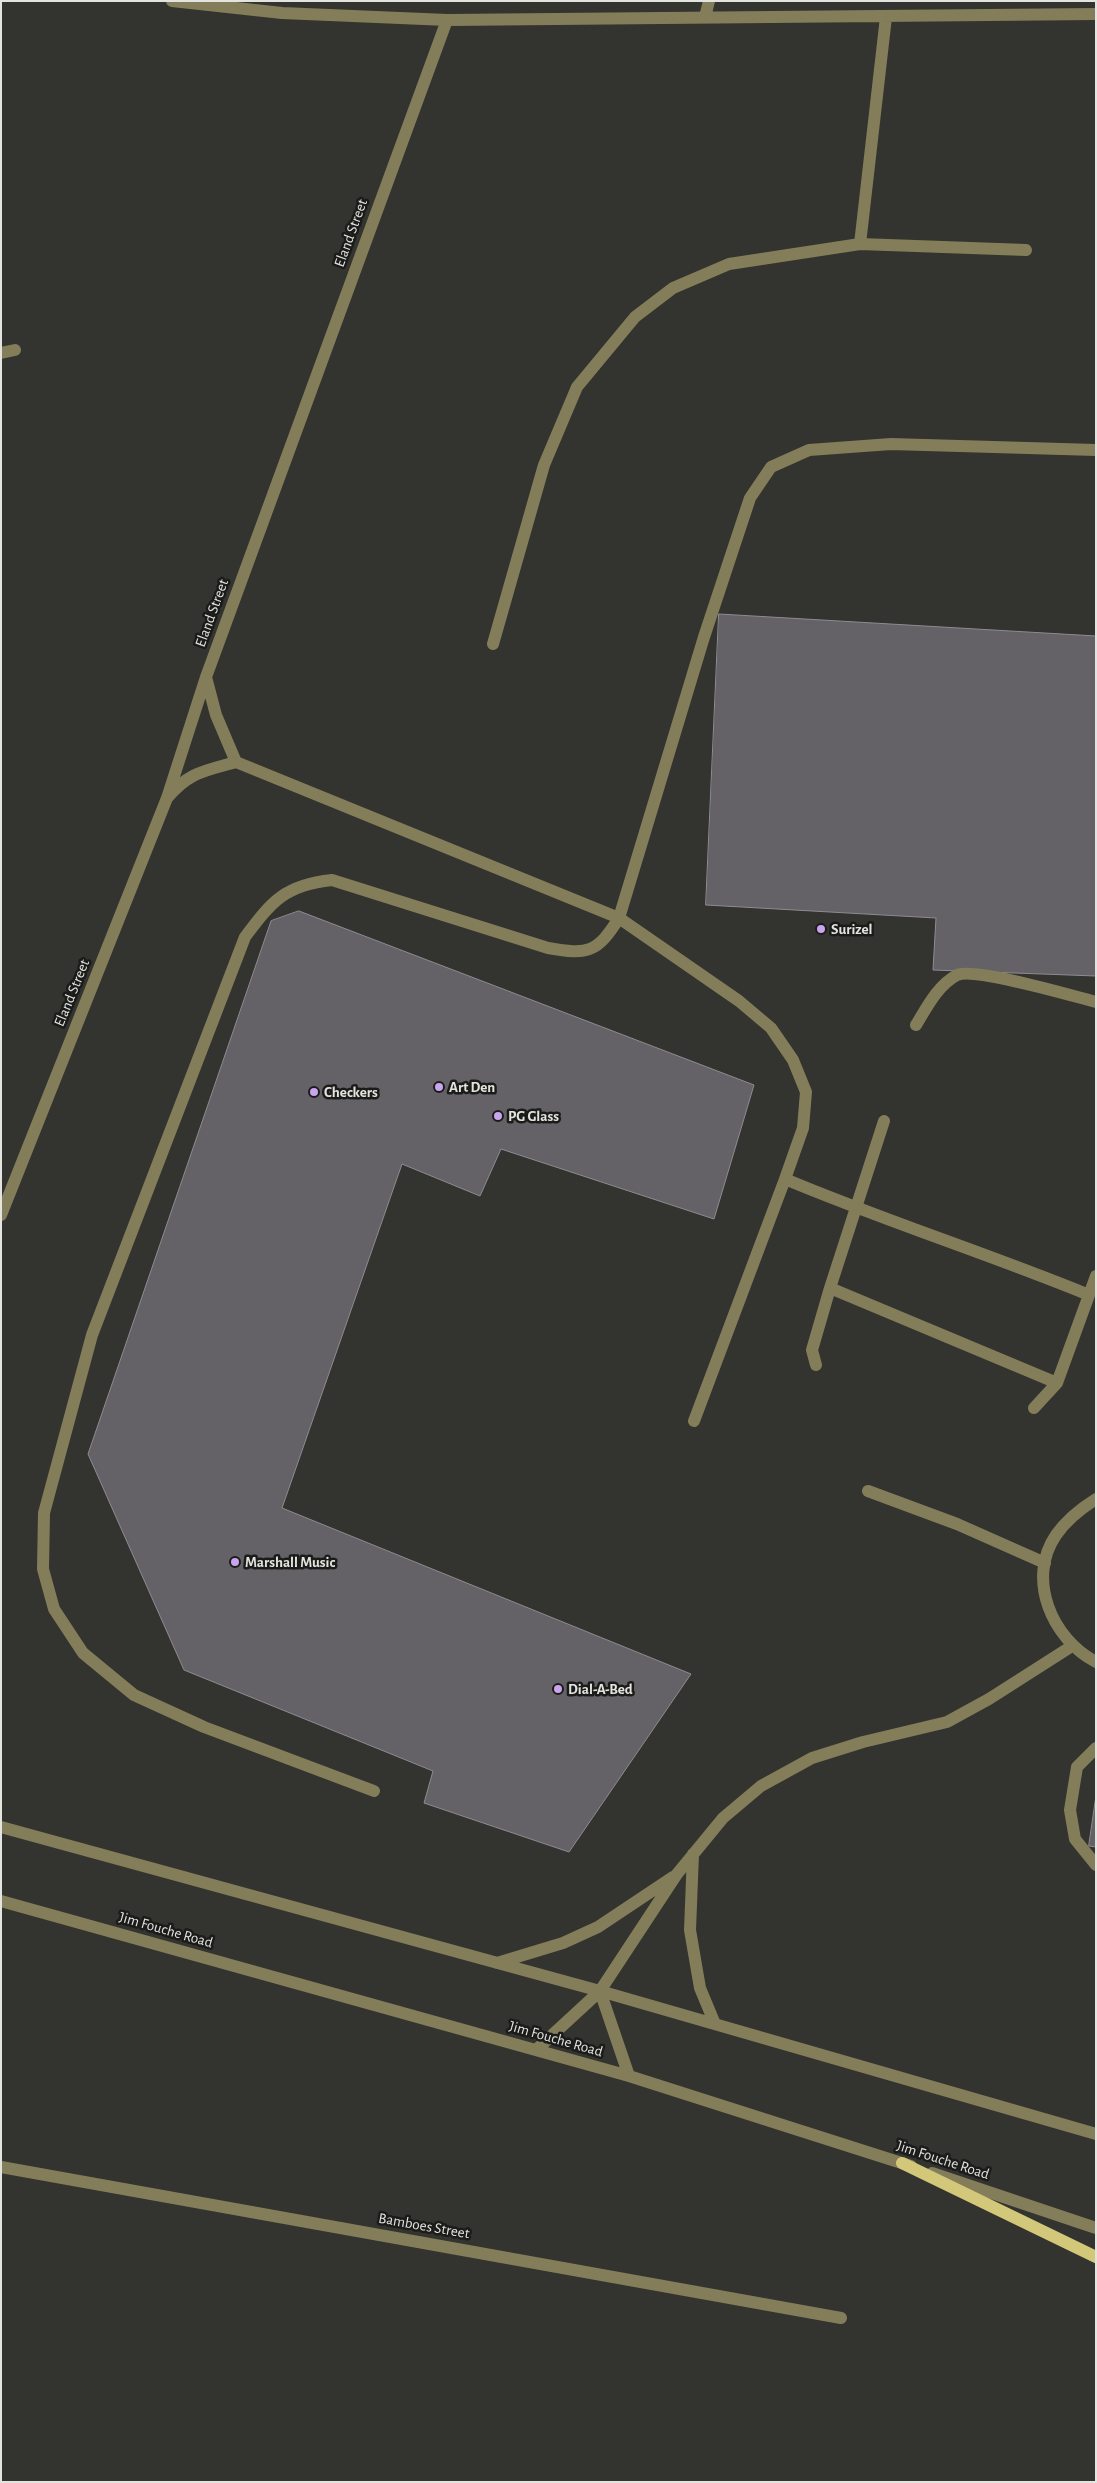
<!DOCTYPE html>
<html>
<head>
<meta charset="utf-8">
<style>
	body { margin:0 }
	#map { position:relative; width:1097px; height:2483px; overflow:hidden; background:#33332f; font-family:"Alegreya Sans",sans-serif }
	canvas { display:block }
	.frame { position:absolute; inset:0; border:2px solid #e3e3e0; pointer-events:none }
</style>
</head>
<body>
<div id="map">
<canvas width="1097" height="2483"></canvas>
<div class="frame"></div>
</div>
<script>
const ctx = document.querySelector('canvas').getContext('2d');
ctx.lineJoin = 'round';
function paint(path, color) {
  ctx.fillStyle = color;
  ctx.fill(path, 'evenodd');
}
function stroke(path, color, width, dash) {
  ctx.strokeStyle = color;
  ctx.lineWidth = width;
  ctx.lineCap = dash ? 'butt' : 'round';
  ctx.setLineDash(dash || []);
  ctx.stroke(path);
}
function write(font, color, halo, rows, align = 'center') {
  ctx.font = font + ' "Alegreya Sans",sans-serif';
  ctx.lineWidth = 5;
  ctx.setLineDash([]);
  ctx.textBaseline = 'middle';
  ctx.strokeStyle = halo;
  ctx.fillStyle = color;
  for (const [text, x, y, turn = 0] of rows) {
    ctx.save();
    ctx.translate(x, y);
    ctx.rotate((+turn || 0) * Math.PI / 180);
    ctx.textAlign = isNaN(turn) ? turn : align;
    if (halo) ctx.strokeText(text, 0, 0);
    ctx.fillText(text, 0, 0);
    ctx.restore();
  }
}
const building = new Path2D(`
	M719,614l377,22v340l-163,-6 3,-52 -230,-13z
	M299,911l455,174 -40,134 -213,-70 -21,47 -78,-32 -120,344 409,166 -122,178 -145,-49 9,-32 -249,-101 -96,-216 183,-533z
	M1096,1796v51l-7,-1z`);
const minor = new Path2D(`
	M172,1l110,12 165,7 649,-6
	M705,17l4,-16
	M886,17l-26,227 166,6
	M1,353l14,-3
	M493,644l51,-179 33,-78 58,-70 38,-29 56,-24 131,-20
	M206,677l10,38 20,47
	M167,798c22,-26 37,-27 69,-36l383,156 120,83 32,27 22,32 13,32 -3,36 -18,51c100,42 204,75 304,116l-32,88 -23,25
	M916,1025c11,-18 22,-40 41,-50 17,-8 116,21 139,27
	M1,1215l166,-417 39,-121 241,-657
	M830,1288l54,-167
	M1089,1295l7,-19
	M816,1365l-4,-15 18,-62 227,95
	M694,1421l91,-242
	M868,1491l89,33 88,39
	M1096,1499c-16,10 -29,20 -40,36 -30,44 -4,104 40,127
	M1096,1748l-19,19 -7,43 5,29 21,26
	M374,1791l-170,-64 -70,-32 -51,-42 -29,-44 -11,-40 1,-56 48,-178 153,-398c27,-36 40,-52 87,-57l216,68c40,7 49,5 71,-30l85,-281 46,-139 21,-31 38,-17 82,-6 205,6
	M1,1827l599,164 496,143
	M693,1854l-3,76 10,58 15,36
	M1,1901l628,175 282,90
	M497,1963l66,-20 35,-16 75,-50
	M600,1991l29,85
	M536,2050l64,-59 77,-117 46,-56 38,-32 51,-28 51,-16 84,-20 42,-23 83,-53
	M1,2167l840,151
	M932,2173l164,55`);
const major = new Path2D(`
	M902,2163l194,94`);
const markers = [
	[821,929,5,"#c9a5ee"],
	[439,1087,5,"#c9a5ee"],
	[314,1092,5,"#c9a5ee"],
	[498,1116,5,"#c9a5ee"],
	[235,1562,5,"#c9a5ee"],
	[558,1689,5,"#c9a5ee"]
];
const streetNames = [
	["Eland Street",351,233,-70],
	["Eland Street",212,613,-70],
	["Eland Street",72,993,-68],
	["Jim Fouche Road",166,1930,16],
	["Jim Fouche Road",556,2039,16],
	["Jim Fouche Road",943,2160,18],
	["Bamboes Street",424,2226,10]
];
const poiNames = [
	["Surizel",831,929],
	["Art Den",449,1087],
	["Checkers",324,1092],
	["PG Glass",508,1116],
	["Marshall Music",245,1562],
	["Dial-A-Bed",568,1689]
];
paint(building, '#646266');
stroke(building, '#8f8c91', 1);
stroke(minor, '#837e59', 12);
stroke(major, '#d3c879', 12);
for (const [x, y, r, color] of markers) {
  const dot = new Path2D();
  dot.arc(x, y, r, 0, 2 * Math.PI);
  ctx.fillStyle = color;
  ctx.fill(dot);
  stroke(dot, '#1b1b19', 2);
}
write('15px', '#e3e3e0', '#1b1b19', streetNames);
write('bold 15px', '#e3e3e0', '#1b1b19', poiNames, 'left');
</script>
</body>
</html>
